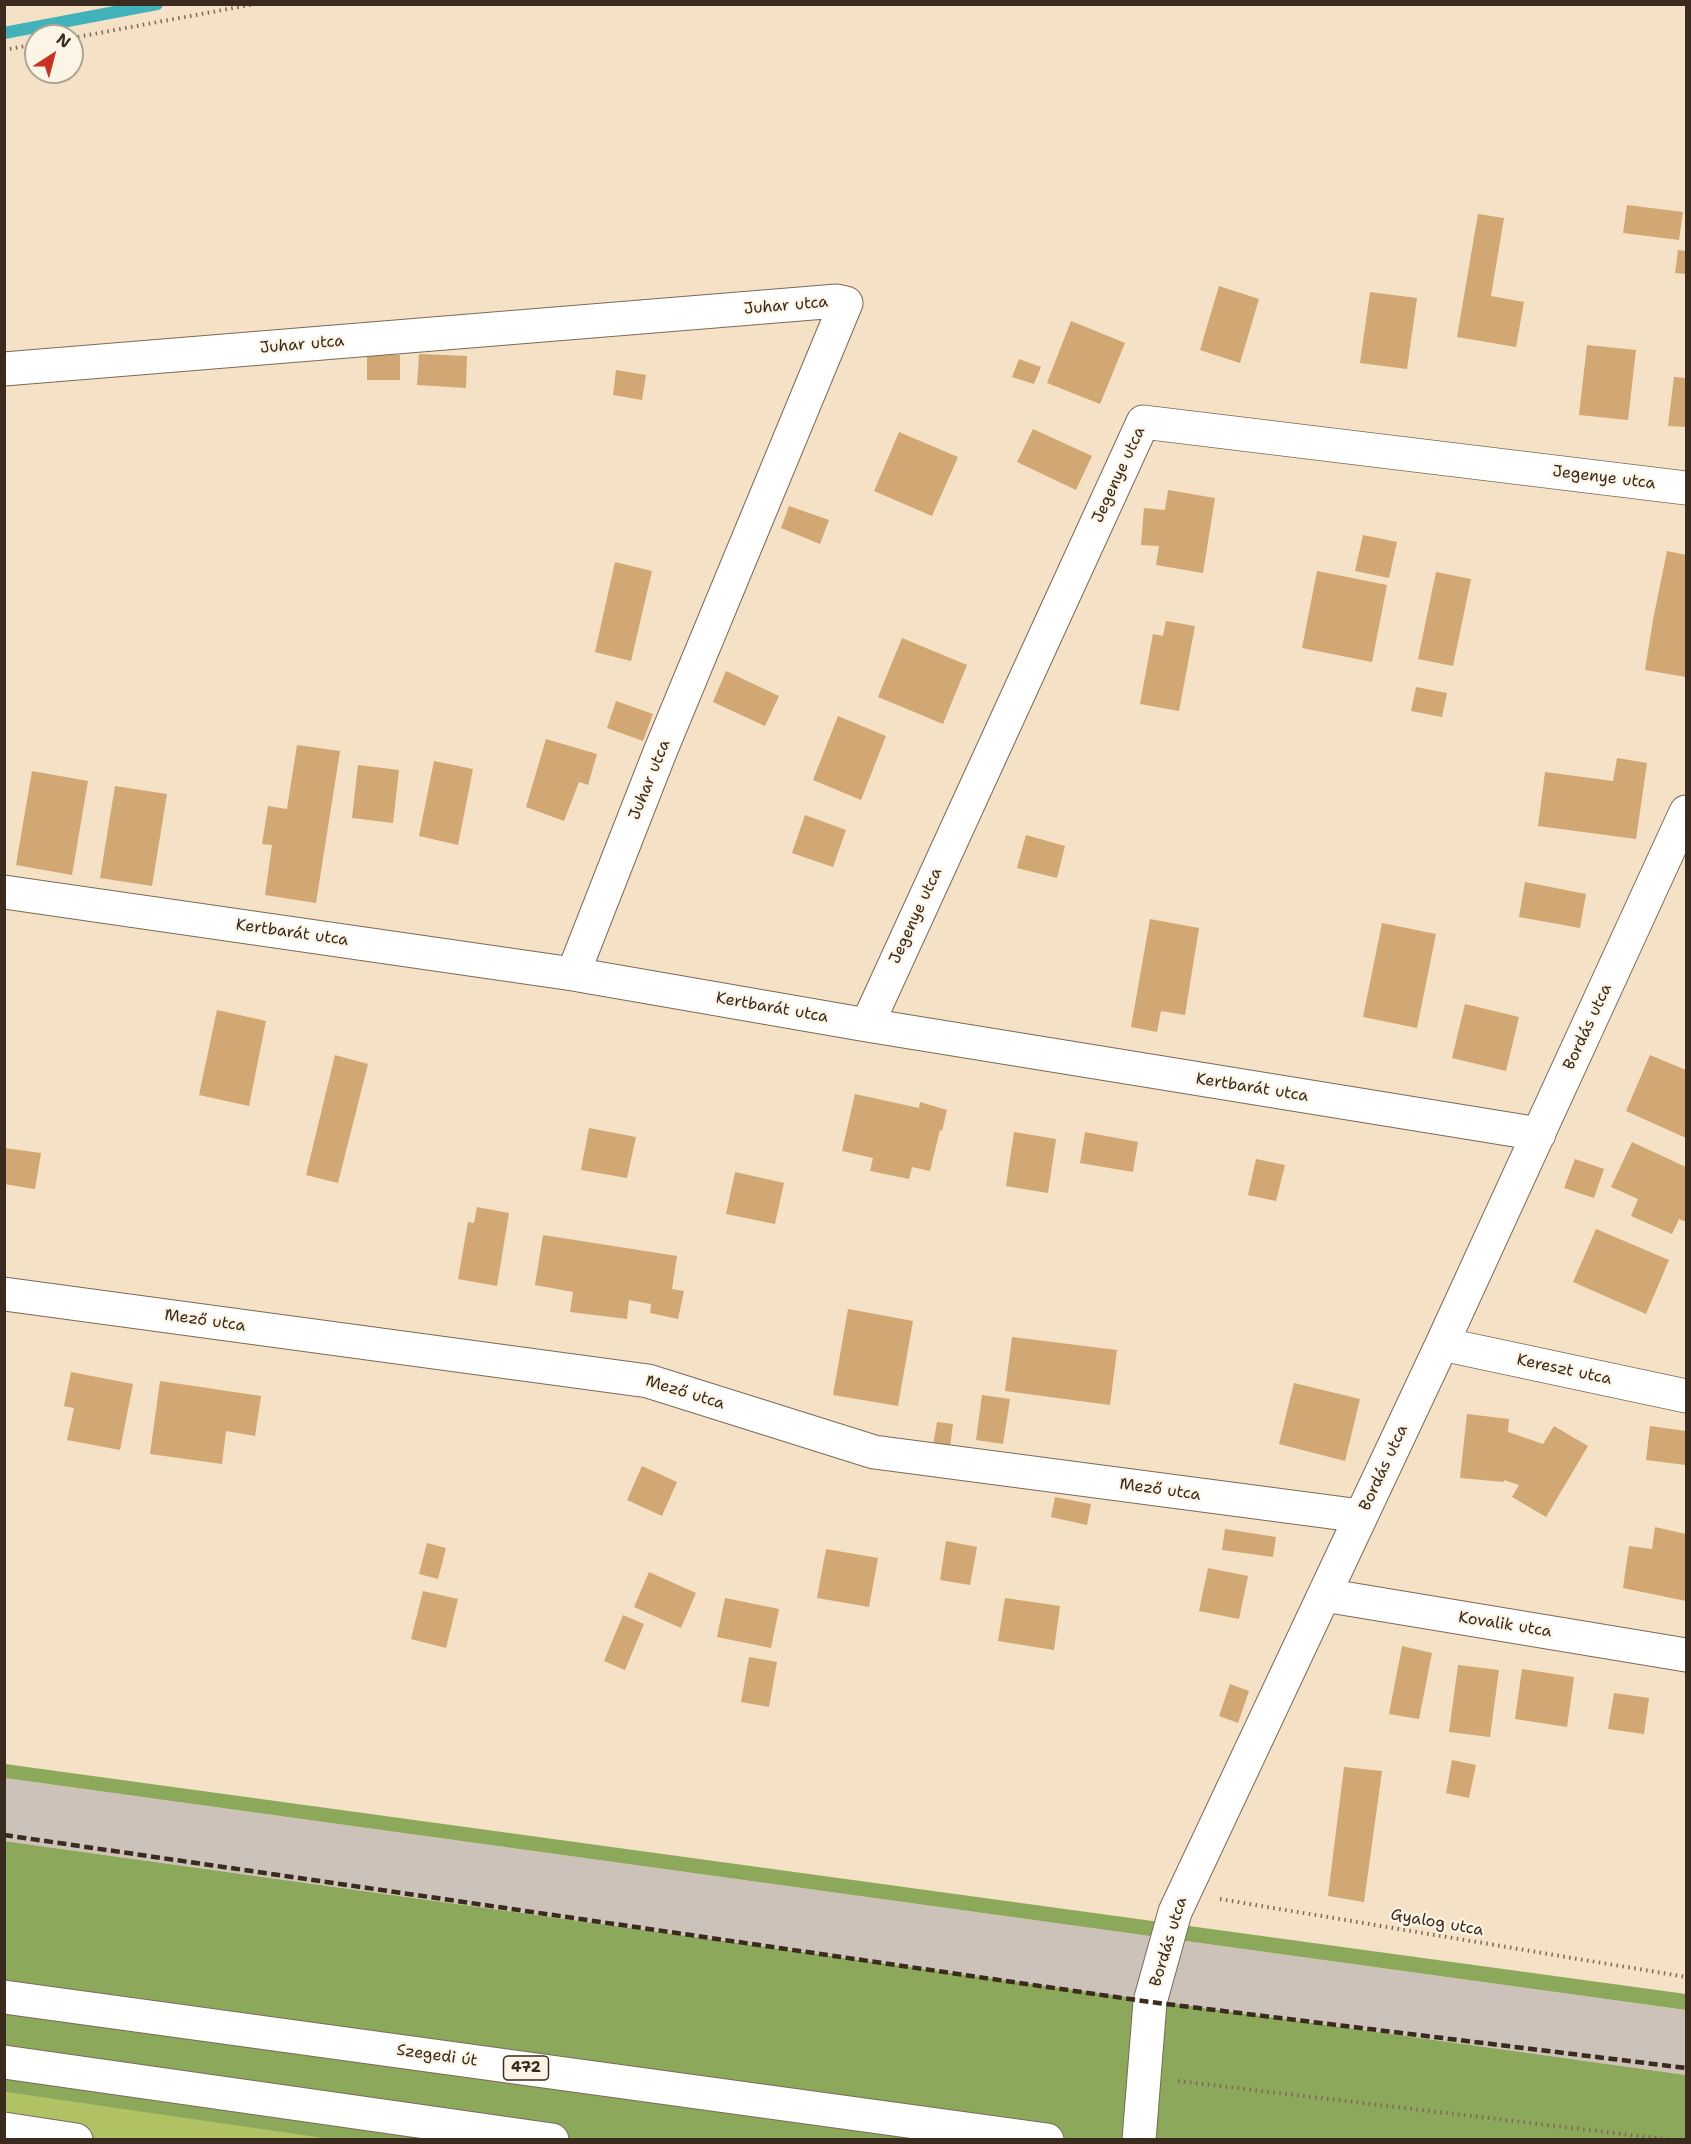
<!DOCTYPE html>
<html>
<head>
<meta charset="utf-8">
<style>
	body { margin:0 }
	#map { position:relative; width:1691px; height:2144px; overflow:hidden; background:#f5e1c5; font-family:"Shantell Sans",sans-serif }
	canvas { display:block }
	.frame { position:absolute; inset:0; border:6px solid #3b2a1e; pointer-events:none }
	.north { position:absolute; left:24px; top:24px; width:60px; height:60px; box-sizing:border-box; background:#fcf5e5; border:2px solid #afa495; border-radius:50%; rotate:36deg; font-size:16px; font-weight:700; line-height:24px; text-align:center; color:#3b2a1e }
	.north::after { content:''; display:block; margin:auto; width:21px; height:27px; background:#c8321e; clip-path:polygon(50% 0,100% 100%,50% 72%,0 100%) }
</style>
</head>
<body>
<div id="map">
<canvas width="1691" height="2144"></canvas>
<div class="frame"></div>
<div class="north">N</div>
</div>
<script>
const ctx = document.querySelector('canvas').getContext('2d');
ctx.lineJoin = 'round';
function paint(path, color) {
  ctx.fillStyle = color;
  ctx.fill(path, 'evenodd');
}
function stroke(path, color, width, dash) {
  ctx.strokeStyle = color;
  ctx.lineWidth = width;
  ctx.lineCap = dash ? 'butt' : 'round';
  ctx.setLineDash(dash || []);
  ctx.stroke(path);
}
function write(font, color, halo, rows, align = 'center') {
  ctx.font = font + ' "Shantell Sans",sans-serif';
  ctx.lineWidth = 4.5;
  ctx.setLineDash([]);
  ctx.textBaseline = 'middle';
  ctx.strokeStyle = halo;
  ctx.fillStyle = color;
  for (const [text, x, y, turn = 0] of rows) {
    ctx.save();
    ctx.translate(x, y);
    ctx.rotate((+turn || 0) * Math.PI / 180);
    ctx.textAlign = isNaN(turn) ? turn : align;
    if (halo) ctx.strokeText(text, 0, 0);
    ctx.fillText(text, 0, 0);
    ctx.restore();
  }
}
const industrial = new Path2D(`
	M5,1778l1681,232v65l-1681,-234z`);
const green = new Path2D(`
	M5,2092l333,47 -333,1z`);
const forest = new Path2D(`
	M5,1764l1681,230v16l-1681,-232z
	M4,1841l1682,234v64l-1348,1 -333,-48z`);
const stream = new Path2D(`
	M4,33l153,-29`);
const building = new Path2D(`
	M1627,205l56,7 -4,28 -56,-7z
	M1478,214l26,4 -13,78 33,6 -8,45 -59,-10z
	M1678,250l8,1v23l-11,-1z
	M1219,286l40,13 -19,64 -40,-13z
	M1370,292l47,6 -10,71 -47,-6z
	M1071,321l54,22 -25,61 -53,-21z
	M1587,345l49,5 -8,70 -49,-5z
	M419,354l48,2 -1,32 -49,-3z
	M367,355h33v25h-33z
	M1019,359l22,8 -7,17 -22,-7z
	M616,370l30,5 -4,25 -29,-5z
	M1674,377l12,1v49l-18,-1z
	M1033,429l59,27 -16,34 -59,-28z
	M899,432l59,25 -26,59 -58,-25z
	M1168,490l47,8 -12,75 -47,-8 3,-19 -18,-1 3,-37 21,2z
	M789,506l40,14 -9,24 -39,-16z
	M1363,535l34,7 -8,36 -34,-7z
	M1667,551l19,4v122l-41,-7 8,-50z
	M615,562l37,9 -21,90 -36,-9z
	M1317,571l70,14 -15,77 -70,-14z
	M1436,572l35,7 -18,87 -35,-7z
	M1166,621l29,5 -16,85 -39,-7 13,-70 10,2z
	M902,638l65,27 -24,59 -65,-27z
	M726,671l53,25 -14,30 -52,-24z
	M1416,687l31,6 -5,24 -31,-6z
	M616,701l37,13 -10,27 -36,-13z
	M838,716l48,20 -25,64 -48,-20z
	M546,739l51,15 -9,31 -9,-3 -15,39 -38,-14z
	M297,745l43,6 -24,152 -51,-8 7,-50 -10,-1 6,-38 19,3z
	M1617,758l30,5 -11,76 -98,-13 7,-54 68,9z
	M434,761l39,8 -15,76 -39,-9z
	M358,765l41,5 -6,53 -41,-5z
	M32,771l56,10 -16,94 -56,-10z
	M115,786l52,8 -15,92 -52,-8z
	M805,815l41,15 -13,37 -41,-14z
	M1026,835l39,11 -8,32 -40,-10z
	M1525,882l61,12 -6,34 -61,-11z
	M1150,919l49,9 -14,87 -24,-4 -4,21 -26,-5z
	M1382,923l54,11 -19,94 -54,-11z
	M1465,1004l54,13 -13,54 -54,-13z
	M217,1010l49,11 -17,85 -50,-11z
	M335,1055l33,9 -30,119 -32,-8z
	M1650,1055l36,15v68l-60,-27z
	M855,1094l64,14 1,-6 27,8 -5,21 -2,-1 -10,41 -18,-4 -3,12 -39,-8 3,-13 -31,-7z
	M589,1128l47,9 -9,41 -46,-8z
	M1014,1132l42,7 -8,54 -42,-7z
	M1085,1132l53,10 -5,30 -53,-9z
	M1632,1142l54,25v55l-7,-3 -7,15 -41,-18 7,-17 -27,-12z
	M4,1148l37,5 -6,36 -31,-5z
	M1256,1159l29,6 -9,36 -28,-6z
	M1575,1159l29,10 -10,29 -30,-10z
	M735,1172l49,11 -9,41 -49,-10z
	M477,1207l32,6 -12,73 -39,-7 10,-57 6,1z
	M1596,1229l73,31 -23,54 -73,-32z
	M543,1235l134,21 -5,33 12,2 -6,28 -28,-6 1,-9 -22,-4 -2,19 -57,-7 3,-20 -38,-7z
	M848,1309l65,12 -15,85 -65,-11z
	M1012,1337l105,13 -7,55 -105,-14z
	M71,1372l62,12 -13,66 -53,-10 7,-32 -10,-2z
	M160,1381l101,15 -6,40 -29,-5 -4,33 -72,-10z
	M1294,1383l66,16 -15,62 -66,-17z
	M982,1395l28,4 -7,45 -27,-4z
	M1467,1414l42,5 -1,13 35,12 11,-18 34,20 -42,71 -34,-20 7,-12 -15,-5v2l-44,-4z
	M937,1422l16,2 -3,23 -17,-2z
	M1650,1426l36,5v34l-40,-5z
	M642,1466l35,16 -15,34 -35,-16z
	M1055,1497l36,7 -4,21 -36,-8z
	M1655,1527l31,7v67l-63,-13 6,-42 23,3z
	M1225,1529l51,8 -3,20 -51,-7z
	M946,1541l31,6 -7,38 -30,-5z
	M427,1543l19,5 -8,31 -19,-5z
	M826,1549l52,9 -9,49 -52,-9z
	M1208,1568l40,8 -9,43 -40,-8z
	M649,1572l47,21 -15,35 -47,-21z
	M423,1591l35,8 -12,49 -35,-9z
	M725,1598l54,11 -8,39 -54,-11z
	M1005,1598l55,8 -6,44 -56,-9z
	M623,1615l21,9 -19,46 -21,-9z
	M1402,1646l30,7 -13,66 -30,-5z
	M749,1657l28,5 -8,45 -28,-5z
	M1458,1665l41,5 -9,67 -41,-5z
	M1522,1669l52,8 -7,50 -52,-8z
	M1230,1684l19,7 -11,32 -19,-7z
	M1614,1693l35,5 -5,36 -36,-5z
	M1452,1760l24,5 -7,33 -23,-5z
	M1344,1767l38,4 -18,131 -36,-6z`);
const path = new Path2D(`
	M72,38l183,-34
	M4,50l32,-6
	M1220,1899l466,78
	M1178,2081l495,59`);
const minor = new Path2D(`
	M4,369l833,-68 9,2 -186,449 -87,222
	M4,892l569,82 294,51 672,109
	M867,1025l276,-603 543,66
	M4,1294l644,87 226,71 487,64
	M1442,1344l244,52
	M1324,1595l362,60
	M4,2129l72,11
	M1139,2140l11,-138 25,-90 267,-568 244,-532`);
const major = new Path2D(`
	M4,1997l1043,143
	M4,2062l548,78`);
const rail = new Path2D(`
	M4,1835l1146,167 536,66`);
const shields = [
	[526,2068,45]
];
const shieldNames = [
	["472",526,2068]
];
const streetNames = [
	["Juhar utca",786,306,-5],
	["Juhar utca",302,345,-5],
	["Jegenye utca",1119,475,-65],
	["Jegenye utca",1604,478,7],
	["Juhar utca",650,780,-68],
	["Jegenye utca",916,916,-65],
	["Kertbarát utca",292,933,8],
	["Kertbarát utca",772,1008,10],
	["Bordás utca",1588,1027,-65],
	["Kertbarát utca",1252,1088,9],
	["Mező utca",205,1321,8],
	["Kereszt utca",1564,1370,12],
	["Mező utca",685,1393,17],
	["Bordás utca",1384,1468,-65],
	["Mező utca",1160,1490,8],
	["Kovalik utca",1505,1625,9],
	["Gyalog utca",1437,1923,10],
	["Bordás utca",1169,1942,-73],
	["Szegedi út",437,2056,8]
];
paint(industrial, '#cdc2b9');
paint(green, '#b1c265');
paint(forest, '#8ca85a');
stroke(stream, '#41b2b9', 12);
paint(building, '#d1a773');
stroke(minor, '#7c6a58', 35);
stroke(major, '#7c6a58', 35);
stroke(path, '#7c6a58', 4, [1.5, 4.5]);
stroke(minor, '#fff', 33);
stroke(major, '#fff', 33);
stroke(rail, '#3b2a1e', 4.5, [9, 4.5]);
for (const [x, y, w] of shields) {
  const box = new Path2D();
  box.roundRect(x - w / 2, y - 12, w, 24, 4.5);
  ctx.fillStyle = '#fcf5e5';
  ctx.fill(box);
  stroke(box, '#3b2a1e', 1.5);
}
write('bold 15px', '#3b2a1e', null, shieldNames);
write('16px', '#3b2a1e', '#fcf5e5', streetNames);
</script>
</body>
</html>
